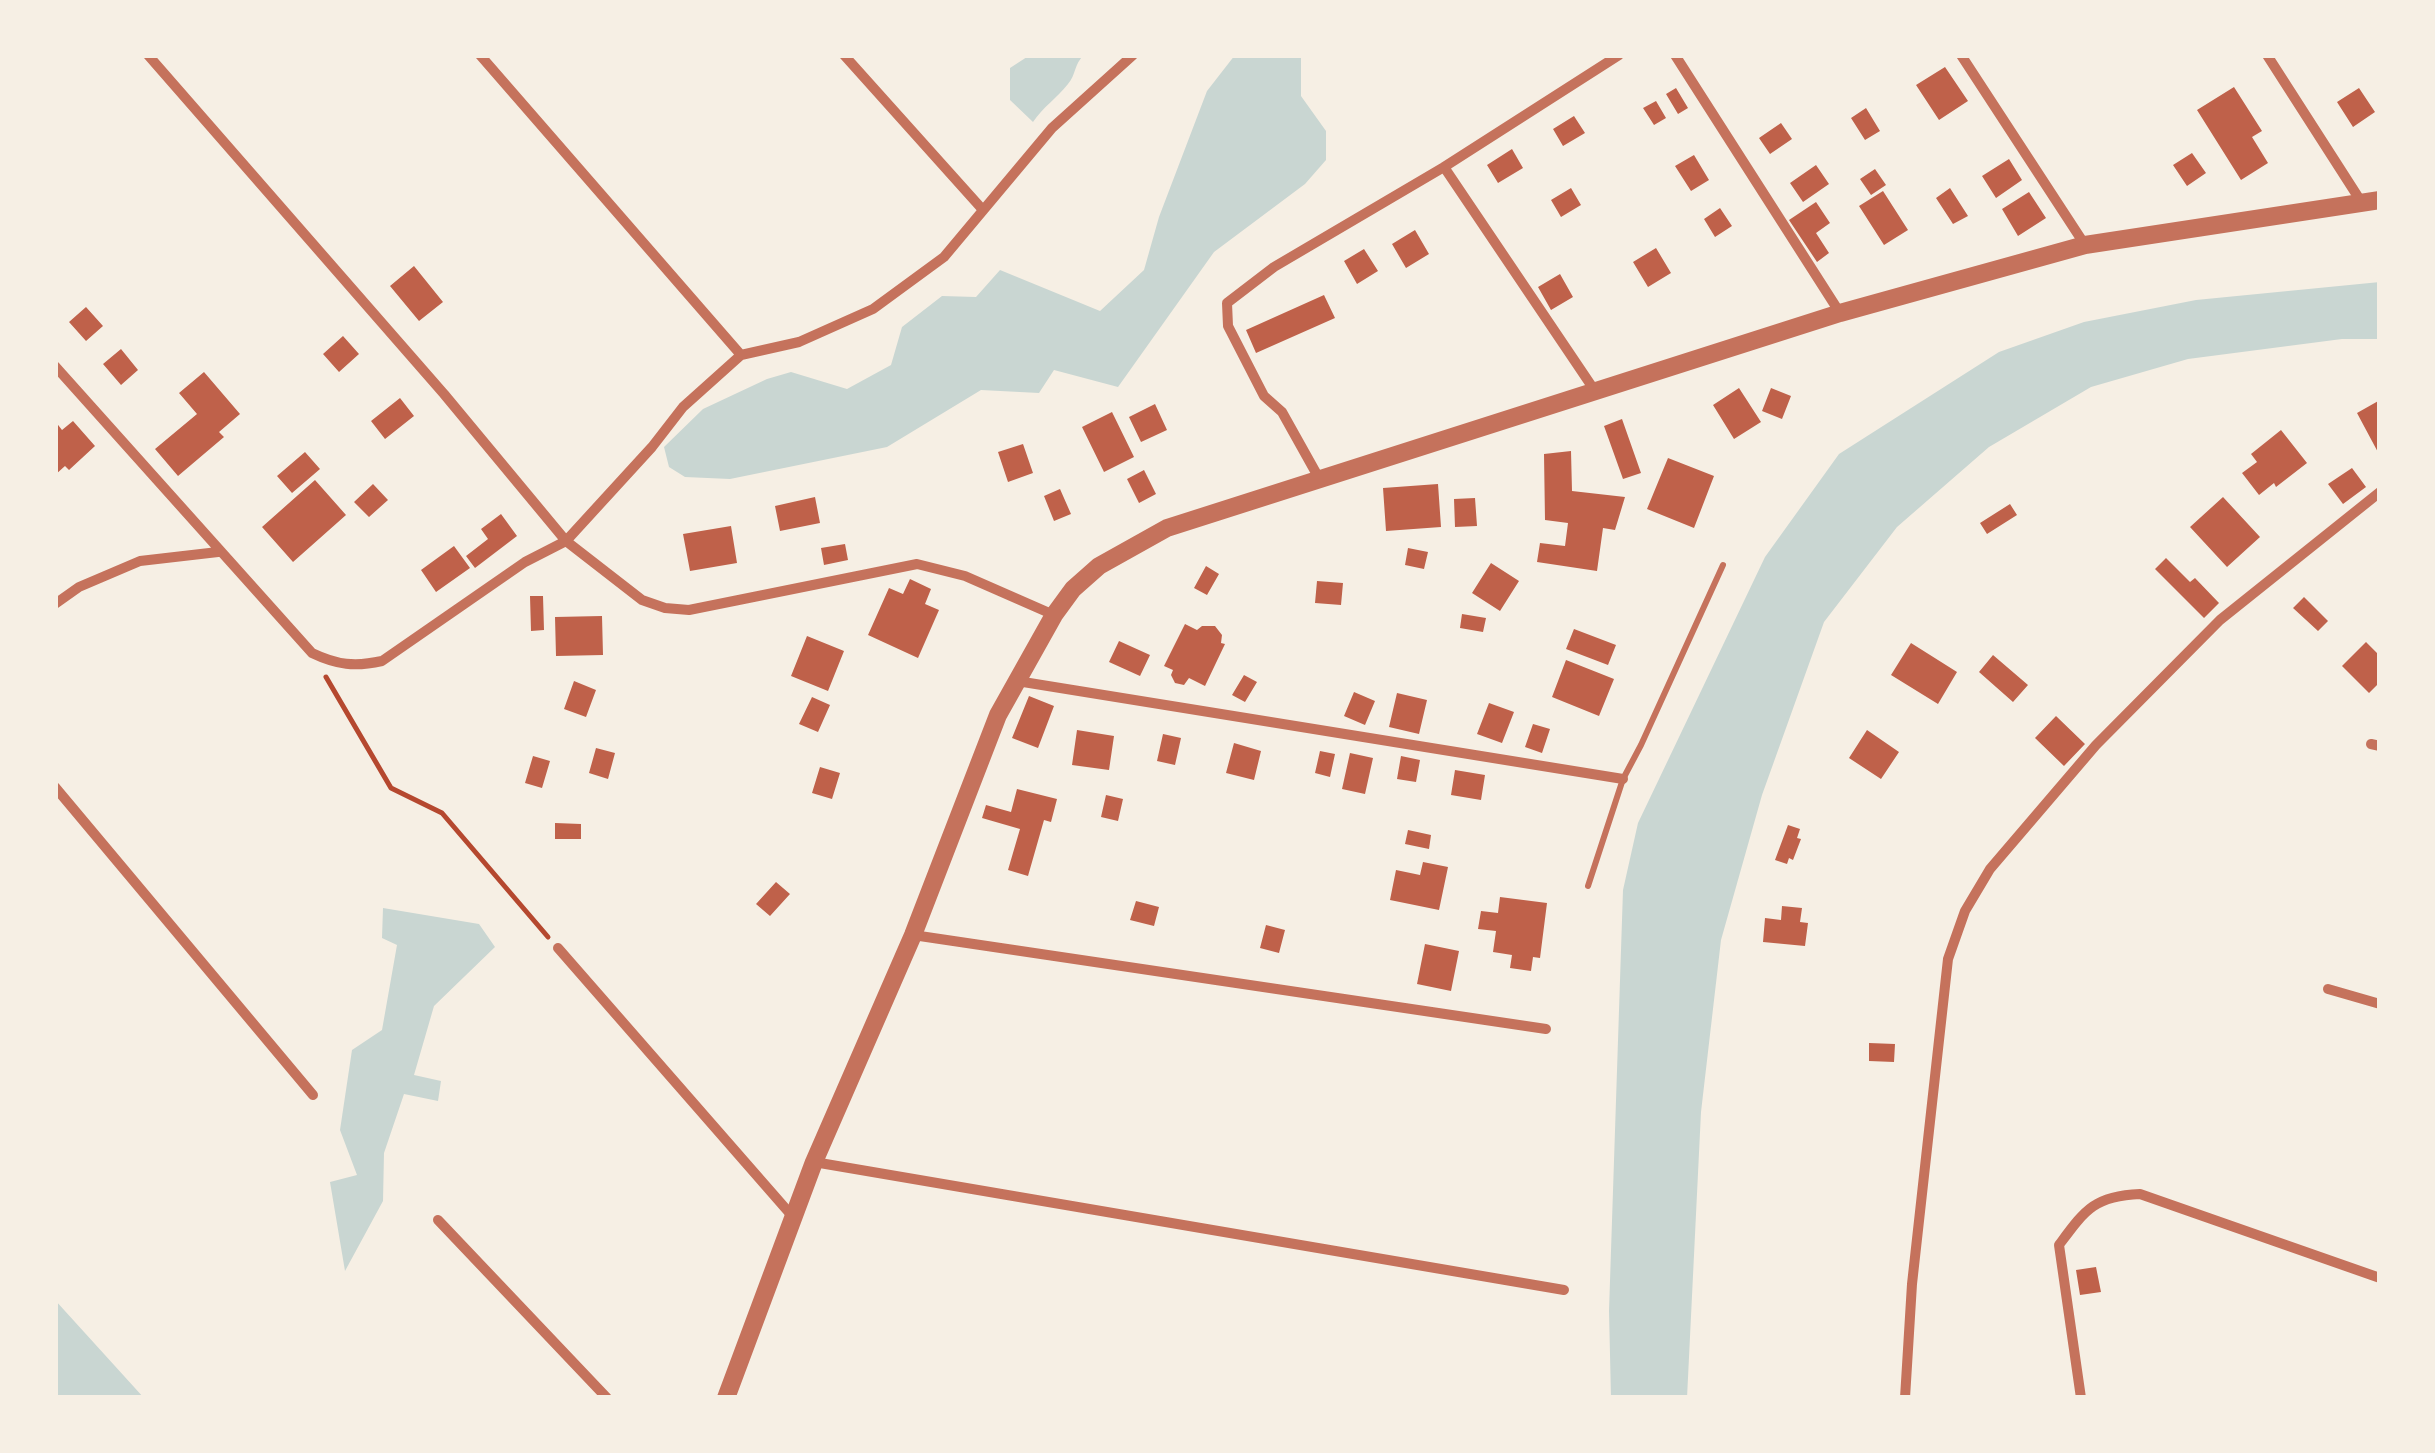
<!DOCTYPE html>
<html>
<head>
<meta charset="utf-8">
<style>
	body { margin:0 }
	#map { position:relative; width:2435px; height:1453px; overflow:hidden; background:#f6efe4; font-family:"Golos Text",sans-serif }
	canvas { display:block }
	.frame { position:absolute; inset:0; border:58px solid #f6efe4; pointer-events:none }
</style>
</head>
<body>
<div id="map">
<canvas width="2435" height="1453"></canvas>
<div class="frame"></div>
</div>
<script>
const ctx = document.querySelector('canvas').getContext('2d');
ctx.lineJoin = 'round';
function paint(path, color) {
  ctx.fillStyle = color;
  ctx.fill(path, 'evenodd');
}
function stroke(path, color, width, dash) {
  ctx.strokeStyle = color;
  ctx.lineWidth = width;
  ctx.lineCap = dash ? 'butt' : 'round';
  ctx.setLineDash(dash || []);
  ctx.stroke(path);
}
const water = new Path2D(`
	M1030,55h54c-10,9 -8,20 -16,29 -11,14 -25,23 -35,38l-23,-22v-32z
	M1235,55h66v41l25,35v29l-21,24 -91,68 -96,135 -64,-17 -15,23 -58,-3 -94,57 -157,32 -45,-2 -16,-10 -5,-20 39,-38 64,-30 24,-7 56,17 44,-24 11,-38 40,-31 34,1 24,-27 100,41 44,-41 15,-53 48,-126z
	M2380,282v57h-38l-154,20 -97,28 -102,60 -92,80 -73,95 -62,173 -41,145 -20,172 -14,286h-76l-2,-87 14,-421 15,-67 127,-266 74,-103 160,-102 85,-30 112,-22z
	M383,908l96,16 16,23 -61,59 -20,69 27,6 -3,20 -34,-7 -20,59 -1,48 -38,70 -15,-89 27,-7 -17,-45 12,-80 30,-20 15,-85 -15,-7z
	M55,1300l89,98h-89z`);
const building = new Path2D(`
	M1945,67l23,34 -29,19 -23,-35z
	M2234,87l28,44 -10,6 16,26 -27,17 -44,-70z
	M1676,88l12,20 -10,6 -12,-20z
	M2359,88l16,24 -22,15 -16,-25z
	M1656,101l10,17 -12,7 -11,-17z
	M1866,108l14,23 -15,9 -14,-22z
	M1574,116l11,17 -22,13 -10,-17z
	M1781,123l11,16 -22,15 -11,-16z
	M1512,149l11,19 -25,15 -11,-18z
	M2192,153l14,20 -19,13 -14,-21z
	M1694,155l15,25 -18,11 -16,-25z
	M2009,159l13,21 -26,18 -14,-22z
	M1816,165l13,19 -26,18 -13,-19z
	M1875,169l11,16 -15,10 -11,-16z
	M1571,188l10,17 -20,12 -10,-17z
	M1950,188l18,28 -15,8 -17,-26z
	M1883,191l25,39 -24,15 -25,-39z
	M2029,192l17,26 -28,18 -16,-27z
	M1816,202l14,21 -14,10 13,20 -12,9 -28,-42z
	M1720,208l12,18 -17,11 -11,-18z
	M1415,230l14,24 -23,14 -14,-24z
	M1656,248l15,25 -23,14 -15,-25z
	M1364,249l14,22 -21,13 -13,-23z
	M414,266l29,36 -24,19 -29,-35z
	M1560,274l13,23 -22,13 -13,-23z
	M1324,295l11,23 -79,35 -10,-23z
	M86,307l17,19 -17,15 -17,-19z
	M343,336l16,18 -20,18 -16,-18z
	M121,349l17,21 -17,15 -18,-21z
	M204,372l36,42 -21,18 5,5 -46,39 -23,-27 42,-35 -18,-21z
	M1739,388l22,34 -27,17 -21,-34z
	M1771,388l20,8 -9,23 -20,-8z
	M400,398l14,18 -29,23 -14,-18z
	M2380,400v56l-23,-43z
	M1155,404l12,26 -26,12 -12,-25z
	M1112,412l22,45 -30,15 -22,-45z
	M1622,419l19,54 -18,6 -19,-53z
	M55,421l7,9 11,-9 22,25 -26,24 -4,-4 -10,9z
	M2281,430l26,33 -31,24 -2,-4 -15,12 -17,-22 15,-11 -6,-8z
	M1023,444l10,29 -25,9 -10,-30z
	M1571,451l1,40 53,6 -10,33 -12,-2 -6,43 -60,-9 3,-19 25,3 3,-23 -23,-3 -1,-66z
	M305,452l15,17 -28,24 -15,-17z
	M1668,458l46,18 -20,52 -47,-19z
	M2352,468l14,19 -23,17 -15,-20z
	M1144,470l12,24 -17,9 -12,-24z
	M315,480l31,35 -53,47 -31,-35z
	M373,484l15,16 -19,17 -15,-15z
	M1438,484l3,43 -55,4 -3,-43z
	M1060,489l11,25 -17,7 -10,-25z
	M815,497l5,26 -40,8 -5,-25z
	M2223,497l37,40 -33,30 -37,-40z
	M1475,498l2,28 -22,1 -1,-28z
	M2010,504l7,11 -30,19 -7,-11z
	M501,514l16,22 -42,32 -9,-12 22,-17 -7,-10z
	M731,526l6,37 -47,8 -7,-37z
	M845,544l3,16 -24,5 -3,-17z
	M454,546l16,22 -34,24 -15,-22z
	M1408,548l20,4 -4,17 -19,-4z
	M2166,558l24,24 5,-4 24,25 -15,15 -49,-49z
	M1491,563l28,18 -19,30 -28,-18z
	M1206,566l13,8 -12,21 -13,-7z
	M910,579l21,10 -6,15 14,6 -21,48 -50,-23 21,-47 14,6z
	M1317,581l26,2 -2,22 -26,-2z
	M530,596h13l1,34 -13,1z
	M2304,597l24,24 -10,10 -25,-23z
	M1462,614l24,4 -3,14 -23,-4z
	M602,616l1,39 -47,1 -1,-39z
	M1185,624l12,6 5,-4h13l7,9 -1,8 4,1 -20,42 -16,-8 -5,7 -9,-2 -4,-8 2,-5 -9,-4z
	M1574,629l42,16 -8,20 -42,-16z
	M807,636l37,15 -16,40 -37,-15z
	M1119,641l31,14 -10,21 -31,-14z
	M2366,642l14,14v26l-11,11 -27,-27z
	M1911,643l46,29 -19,32 -47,-29z
	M1993,655l35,30 -15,17 -34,-30z
	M1566,660l48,19 -15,37 -47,-19z
	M1244,675l13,7 -12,20 -13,-7z
	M574,681l22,9 -10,27 -22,-8z
	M1354,692l21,9 -10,24 -21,-9z
	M1397,693l30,7 -8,34 -30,-7z
	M1029,696l25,10 -16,42 -26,-10z
	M812,697l18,8 -12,27 -19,-8z
	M1489,703l25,9 -12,31 -25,-9z
	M2056,716l29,28 -21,22 -29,-28z
	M1533,724l17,5 -8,24 -17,-6z
	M1077,730l37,6 -5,34 -37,-5z
	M1867,730l32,22 -18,27 -32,-21z
	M1163,734l18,4 -6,27 -18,-4z
	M1234,743l27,8 -7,29 -28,-7z
	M596,748l19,5 -7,26 -19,-6z
	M1320,751l15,3 -5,23 -15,-4z
	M1350,753l23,5 -8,36 -23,-5z
	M533,756l17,5 -8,27 -17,-5z
	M1401,756l19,4 -4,22 -19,-3z
	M820,767l20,6 -8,26 -20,-6z
	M1455,770l30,5 -4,25 -30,-5z
	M1017,789l40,10 -6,23 -7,-2 -16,56 -20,-6 12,-41 -38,-11 4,-13 25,7z
	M1106,795l17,4 -5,22 -17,-4z
	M555,823l26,1v15h-26z
	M1788,825l12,4 -3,9 4,1 -8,21 -4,-2 -2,6 -12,-4z
	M1408,830l23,5 -2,14 -24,-5z
	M1423,862l25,5 -9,43 -49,-10 6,-30 24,5z
	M776,882l14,12 -20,22 -14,-12z
	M1500,897l47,6 -7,55 -7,-1 -2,14 -21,-3 2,-13 -19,-3 3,-21 -18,-2 3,-18 17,2z
	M1136,901l23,6 -5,19 -24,-6z
	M1782,906l20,2 -2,14 8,1 -3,23 -42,-4 2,-24 16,2z
	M1266,925l19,5 -6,23 -19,-5z
	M1425,944l34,7 -8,40 -34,-7z
	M1869,1043l26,1 -1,18 -25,-1z
	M2096,1267l5,25 -21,3 -4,-25z`);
const path = new Path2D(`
	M326,677l65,111 51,25 106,124`);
const service = new Path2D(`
	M1588,886l35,-107 18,-34 82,-180`);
const minor = new Path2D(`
	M148,55l296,339 122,147 76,59 23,8 24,2 228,-46 48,12 89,39
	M480,55l261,300
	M844,55l139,155
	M1675,55l165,258
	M1961,55l124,190
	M2267,55l95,148
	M1444,167l151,224
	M55,366l257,287c25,12 43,14 70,8l143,-99 41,-21 86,-94 31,-40 58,-52 58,-13 74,-33 71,-52 108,-129 81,-73
	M1320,480l-38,-68 -18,-16 -36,-70 -1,-23 47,-36 170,-100 175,-112
	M55,604l24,-17 61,-26 78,-9
	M1017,681l606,98
	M2371,744l9,2
	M55,787l258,308
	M913,935l633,94
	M558,948l235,269
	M2328,989l52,15
	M814,1162l750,128
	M438,1220l169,178
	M1905,1398l7,-114 36,-325 17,-48 25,-42 106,-124 124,-125 160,-128
	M2081,1398l-22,-153c26,-35 35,-49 81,-51l240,84`);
const tertiary = new Path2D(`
	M726,1398l88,-236 99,-227 85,-220 56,-100 19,-26 26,-23 68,-38 673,-215 245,-68 295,-45`);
paint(water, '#c9d6d2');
paint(building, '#bf614a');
stroke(path, '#b5482f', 5);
stroke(service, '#c5725c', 6);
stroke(minor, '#c5725c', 10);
stroke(tertiary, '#c5725c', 18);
</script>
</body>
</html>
